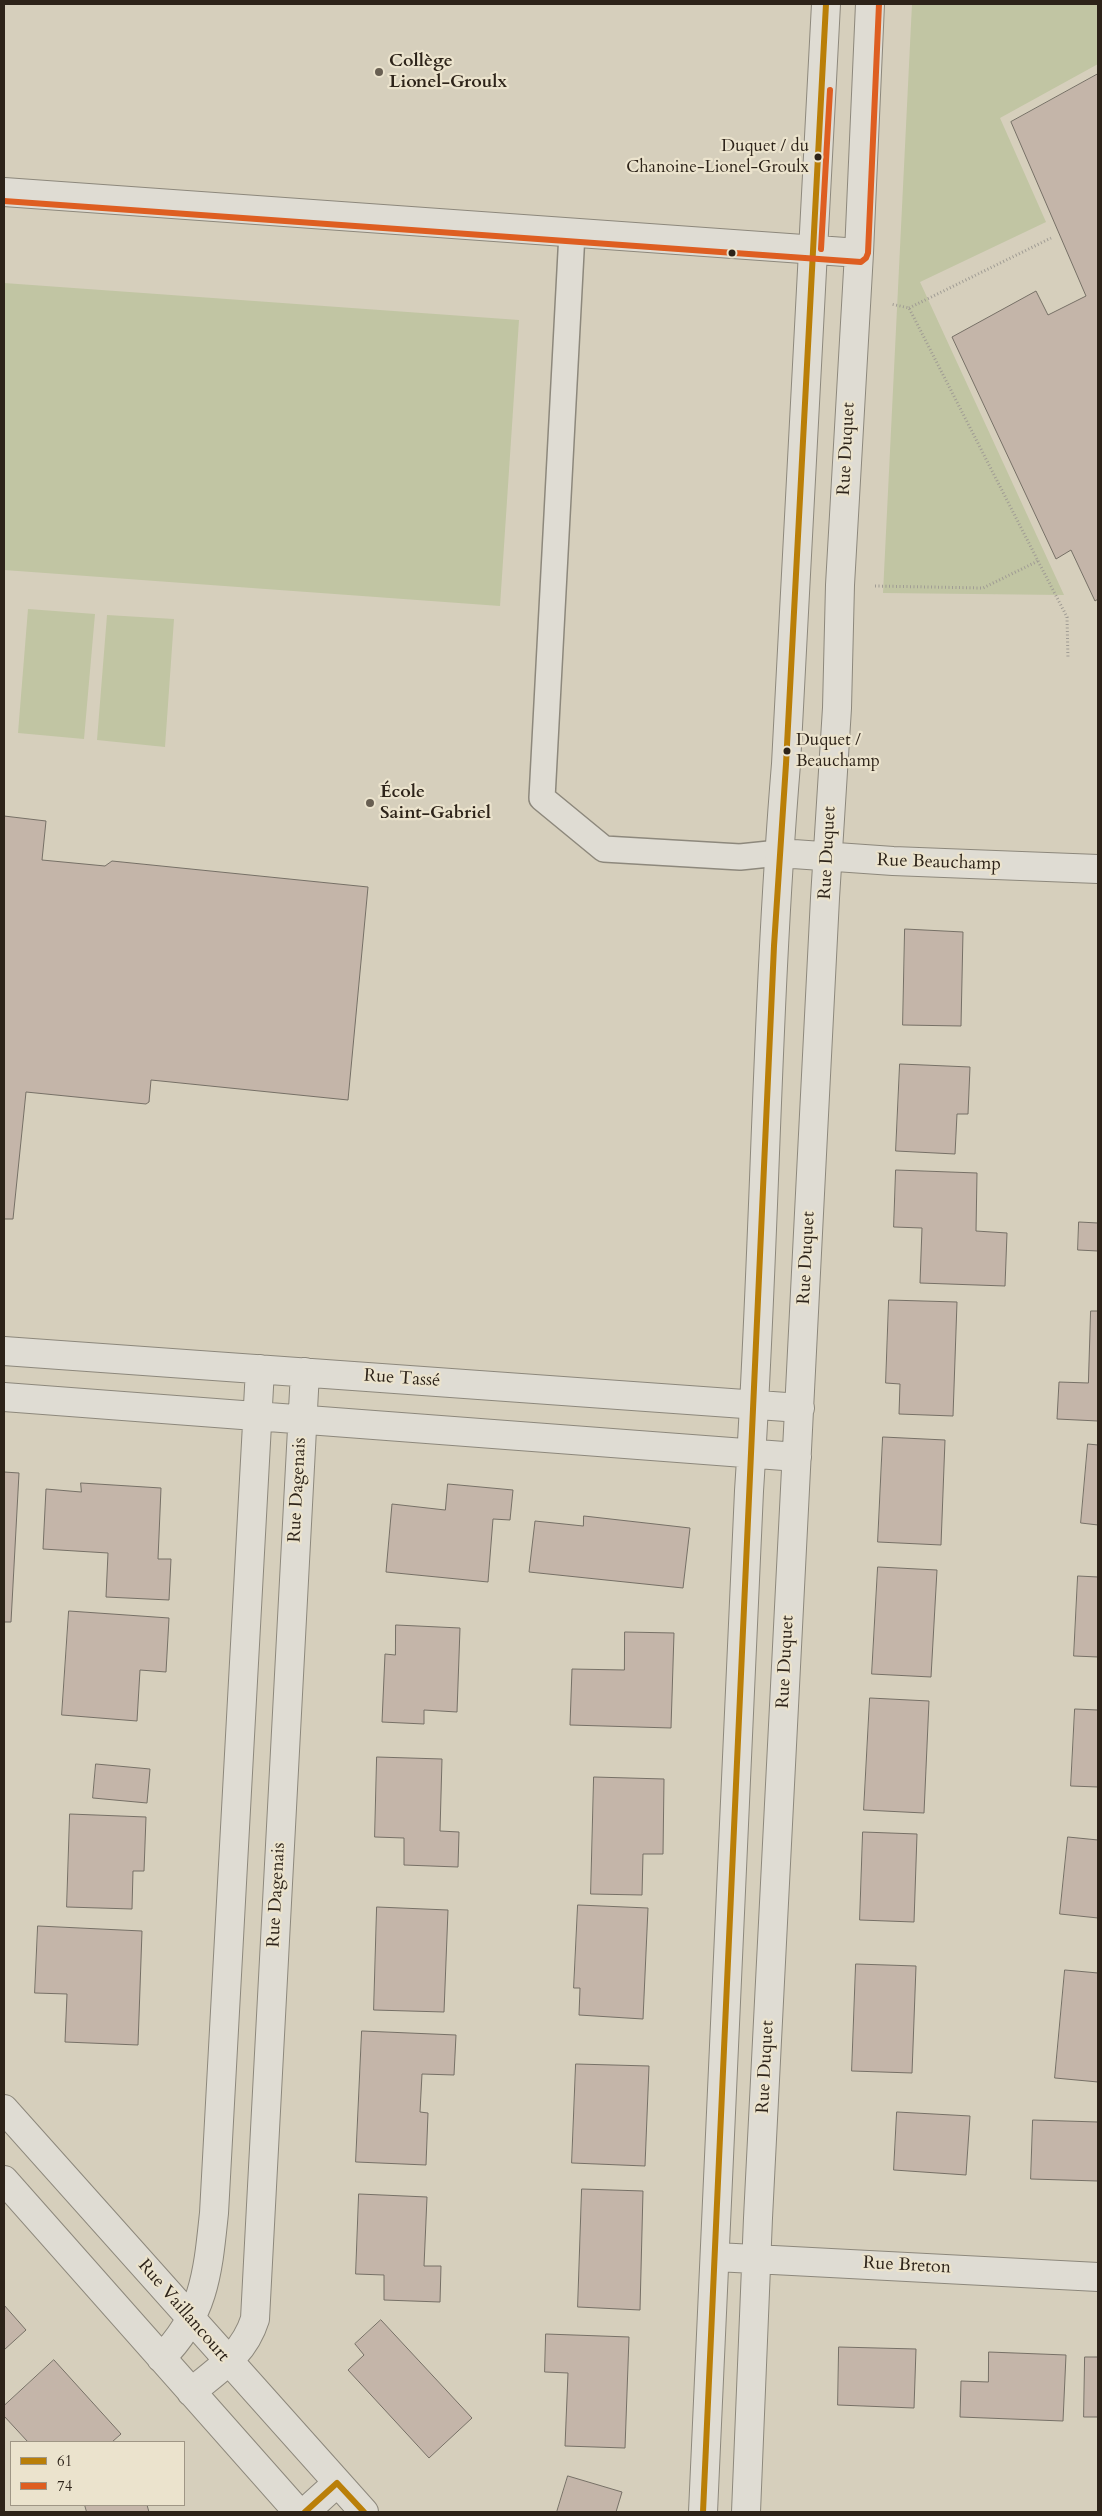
<!DOCTYPE html>
<html>
<head>
<meta charset="utf-8">
<style>
	body { margin:0 }
	#map { position:relative; width:1102px; height:2516px; overflow:hidden; background:#d6cfbc; font-family:Cardo,serif }
	canvas { display:block }
	.frame { position:absolute; inset:0; border:5px solid #2d2319; pointer-events:none }
	.legend { position:absolute; left:10px; top:2441px; width:175px; height:65px; box-sizing:border-box; background:#ebe3cd; border:1px solid #9f9685; margin:0; padding:6px 9px; list-style:none; font-size:15px; color:#2d2319 }
	.legend li { display:flex; align-items:center; gap:10px; height:25px }
	.legend b { width:25px; border:1px solid #9f9685 }
</style>
</head>
<body>
<div id="map">
<canvas width="1102" height="2516"></canvas>
<div class="frame"></div>
<ul class="legend">
<li><b style="height:6px;background:#ba7f08"></b>61</li>
<li><b style="height:6px;background:#de5e21"></b>74</li>
</ul>
</div>
<script>
const ctx = document.querySelector('canvas').getContext('2d');
ctx.lineJoin = 'round';
function paint(path, color) {
  ctx.fillStyle = color;
  ctx.fill(path, 'evenodd');
}
function stroke(path, color, width, dash) {
  ctx.strokeStyle = color;
  ctx.lineWidth = width;
  ctx.lineCap = dash ? 'butt' : 'round';
  ctx.setLineDash(dash || []);
  ctx.stroke(path);
}
function write(font, color, halo, rows, align = 'center') {
  ctx.font = font + ' Cardo,serif';
  ctx.lineWidth = 4.5;
  ctx.setLineDash([]);
  ctx.textBaseline = 'middle';
  ctx.strokeStyle = halo;
  ctx.fillStyle = color;
  for (const [text, x, y, turn = 0] of rows) {
    ctx.save();
    ctx.translate(x, y);
    ctx.rotate((+turn || 0) * Math.PI / 180);
    ctx.textAlign = isNaN(turn) ? turn : align;
    if (halo) ctx.strokeText(text, 0, 0);
    ctx.fillText(text, 0, 0);
    ctx.restore();
  }
}
const green = new Path2D(`
	M912,4h186v60l-98,54 46,104 -126,60 144,313 -181,-2z
	M4,283l515,37 -19,286 -496,-36z
	M28,609l67,5 -11,125 -66,-6z
	M107,615l67,4 -9,128 -68,-7z`);
const building = new Path2D(`
	M1098,74v525l-3,2 -24,-51 -15,9 -104,-222 84,-46 12,24 38,-19 -75,-174z
	M4,816l42,5 -4,39 63,6 7,-5 256,26 -20,213 -197,-20 -2,22 -3,2 -120,-12 -13,127h-9z
	M905,929l58,3 -2,94 -58,-1z
	M900,1064l70,3 -2,47h-11l-2,40 -59,-3z
	M896,1170l81,3 -1,58 31,2 -2,53 -85,-3 2,-55 -28,-1z
	M1079,1222l19,1v28l-20,-1z
	M889,1300l68,2 -4,114 -54,-2 1,-30 -14,-1z
	M1091,1311h7v110l-41,-2 2,-37 29,1z
	M883,1437l62,3 -4,105 -63,-3z
	M1088,1444l10,1v80l-17,-2z
	M4,1472l15,1 -8,149h-7z
	M81,1483l80,5 -3,71h13l-2,41 -63,-3 2,-44 -65,-4 3,-60 35,3z
	M448,1484l65,6 -3,30 -17,-1 -5,63 -102,-10 6,-68 53,6z
	M584,1516l106,12 -7,60 -154,-16 6,-51 48,5z
	M878,1567l59,3 -6,107 -59,-3z
	M1078,1576l20,1v80l-24,-1z
	M69,1611l100,7 -3,54 -26,-2 -3,51 -75,-6z
	M396,1625l64,3 -3,84 -33,-2v14l-42,-2 3,-68 10,1z
	M625,1632l49,1 -3,95 -101,-3 2,-56 52,1z
	M870,1698l59,3 -5,112 -60,-3z
	M1075,1709l23,1v77l-27,-1z
	M377,1757l65,2 -2,72 19,1 -1,35 -54,-2v-27l-29,-1z
	M96,1764l54,5 -3,34 -54,-5z
	M594,1777l70,2 -1,75h-20l-1,41 -51,-1z
	M70,1814l76,3 -2,54h-11l-1,38 -65,-2z
	M863,1832l54,2 -3,88 -54,-2z
	M1068,1837l30,3v78l-38,-4z
	M578,1905l70,3 -5,111 -64,-4 1,-27h-6z
	M377,1907l71,3 -4,102 -70,-2z
	M38,1926l104,5 -4,114 -73,-3 2,-48 -32,-1z
	M856,1964l60,2 -4,107 -60,-2z
	M1065,1970l33,3v109l-43,-4z
	M362,2031l94,4 -2,40 -32,-1 -2,38 8,1 -2,52 -70,-3z
	M576,2064l73,2 -4,100 -73,-3z
	M897,2112l73,4 -4,59 -72,-5z
	M1033,2120l65,2v59l-67,-2z
	M582,2189l61,2 -3,119 -62,-3z
	M359,2194l68,3 -3,69h17l-1,36 -56,-2v-25l-28,-1z
	M4,2305l22,25 -22,20z
	M381,2320l91,98 -43,40 -81,-88 16,-15 -9,-11z
	M546,2334l83,3 -4,111 -60,-2 3,-73 -23,-1z
	M839,2347l77,2 -2,59 -76,-3z
	M989,2352l77,3 -3,66 -103,-4 1,-36 27,1z
	M1085,2357h13v60h-14z
	M54,2360l67,74 -9,8h-84l-24,-26v-10z
	M568,2476l54,16 -6,20h-59z
	M85,2505h62l2,7h-62z`);
const path = new Path2D(`
	M909,308l142,-70
	M1038,561l29,56 1,42
	M875,586l108,2 55,-27 -129,-253 -18,-4`);
const service = new Path2D(`
	M572,233l-30,565 62,51 136,8 39,-4`);
const minor = new Path2D(`
	M4,192l855,61
	M779,853l114,8 205,8
	M4,1351l796,57
	M4,1397l793,60
	M4,2109l360,403
	M4,2180l294,332
	M716,2257l382,20
	M161,2358c44,-43 47,-88 53,-145l46,-844
	M191,2392c27,-22 53,-38 64,-73l50,-947
	M305,2512l32,-29
	M703,2512l46,-1021c16,-242 17,-485 37,-727l40,-760
	M746,2512l12,-294 67,-1320 12,-190 3,-123 19,-332 11,-249`);
const bus1 = new Path2D(`
	M305,2512l32,-29 27,29
	M703,2512l71,-1566 12,-182 40,-760`);
const bus2 = new Path2D(`
	M4,201l857,61 5,-4 2,-5 11,-249
	M821,249l9,-159`);
const markers = [
	[379,72,5,"#685f52"],
	[818,157,4.5,"#2d2319"],
	[732,253,4.5,"#2d2319"],
	[787,751,4.5,"#2d2319"],
	[370,803,5,"#685f52"]
];
const busNames = [
	["Duquet / du",809,147],
	["Chanoine-Lionel-Groulx",809,168],
	["Duquet /",796,741,"left"],
	["Beauchamp",796,762,"left"]
];
const poiNames = [
	["Collège",389,62],
	["Lionel-Groulx",389,83],
	["École",380,793],
	["Saint-Gabriel",380,814]
];
const streetNames = [
	["Rue Duquet",847,449,-87],
	["Rue Duquet",828,853,-87],
	["Rue Beauchamp",939,863,2],
	["Rue Duquet",807,1258,-87],
	["Rue Tassé",402,1379,4],
	["Rue Dagenais",298,1490,-87],
	["Rue Duquet",786,1662,-87],
	["Rue Dagenais",277,1895,-87],
	["Rue Duquet",766,2067,-87],
	["Rue Breton",907,2266,3],
	["Rue Vaillancourt",183,2311,49]
];
paint(green, '#c1c5a3');
paint(building, '#c4b5a9');
stroke(building, '#767066', 1);
stroke(service, '#8d887c', 28);
stroke(minor, '#8d887c', 30);
stroke(path, '#a09c94', 3, [1, 2.5]);
stroke(service, '#dfdcd3', 25);
stroke(minor, '#dfdcd3', 28);
stroke(bus1, '#ba7f08', 6);
stroke(bus2, '#de5e21', 6);
for (const [x, y, r, color] of markers) {
  const dot = new Path2D();
  dot.arc(x, y, r, 0, 2 * Math.PI);
  ctx.fillStyle = color;
  ctx.fill(dot);
  stroke(dot, '#ebe3cd', 2);
}
write('17px', '#2d2319', '#ebe3cd', busNames, 'right');
write('bold 18px', '#2d2319', '#ebe3cd', poiNames, 'left');
write('18px', '#2d2319', '#ebe3cd', streetNames);
</script>
</body>
</html>
